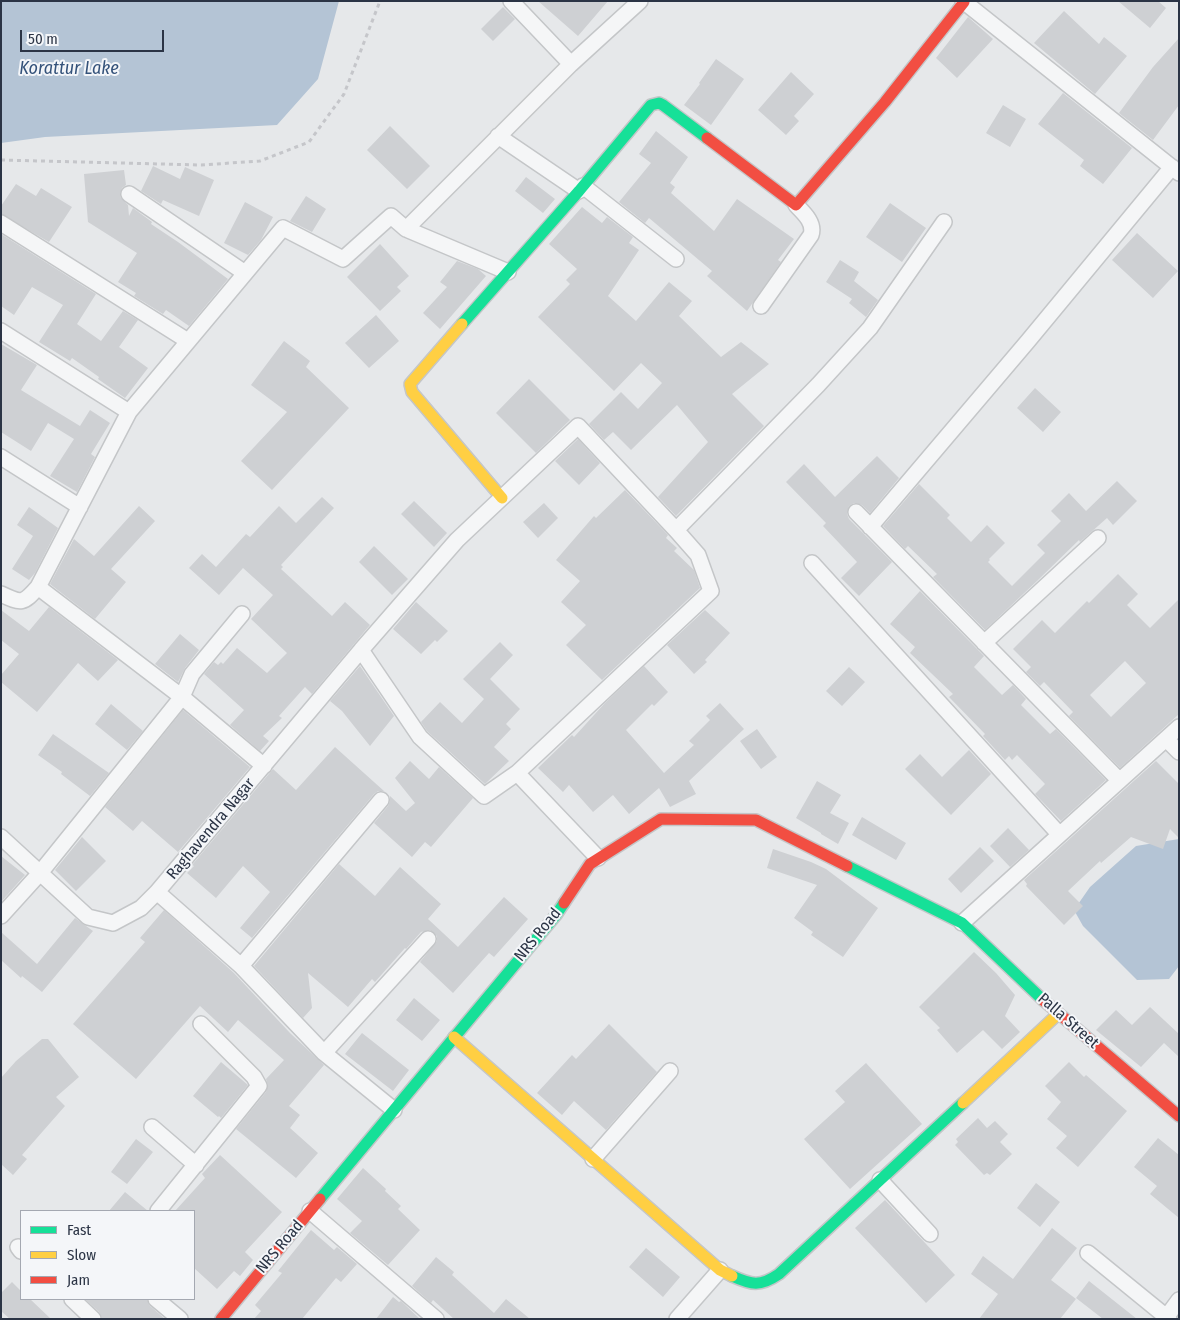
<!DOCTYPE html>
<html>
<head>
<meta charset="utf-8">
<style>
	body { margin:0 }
	#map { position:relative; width:1180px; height:1320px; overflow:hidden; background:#e6e8ea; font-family:"Fira Sans Condensed",sans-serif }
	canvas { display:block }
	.frame { position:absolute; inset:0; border:2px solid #2b3445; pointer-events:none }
	.legend { position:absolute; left:20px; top:1210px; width:175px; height:90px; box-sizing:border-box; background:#f4f6f9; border:1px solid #a4a8b1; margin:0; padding:6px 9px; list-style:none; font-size:15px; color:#2b3445 }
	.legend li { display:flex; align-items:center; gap:10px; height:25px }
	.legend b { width:25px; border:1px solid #a4a8b1 }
	.scale { position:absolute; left:20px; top:30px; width:144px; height:22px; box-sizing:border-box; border:2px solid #2b3445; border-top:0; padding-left:6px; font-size:15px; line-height:18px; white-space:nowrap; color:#2b3445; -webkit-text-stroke:4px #f4f6f9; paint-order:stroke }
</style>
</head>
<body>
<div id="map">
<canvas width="1180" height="1320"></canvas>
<div class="frame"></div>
<ul class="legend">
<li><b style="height:6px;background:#16e098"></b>Fast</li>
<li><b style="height:6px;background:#ffcf43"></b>Slow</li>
<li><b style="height:6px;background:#f24e42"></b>Jam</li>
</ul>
<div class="scale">50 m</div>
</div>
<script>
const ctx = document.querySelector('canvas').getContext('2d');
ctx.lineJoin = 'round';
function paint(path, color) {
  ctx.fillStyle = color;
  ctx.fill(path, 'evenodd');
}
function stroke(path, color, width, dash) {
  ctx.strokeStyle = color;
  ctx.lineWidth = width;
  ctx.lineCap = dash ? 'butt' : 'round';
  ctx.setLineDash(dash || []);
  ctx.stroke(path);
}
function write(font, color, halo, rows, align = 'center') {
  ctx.font = font + ' "Fira Sans Condensed",sans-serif';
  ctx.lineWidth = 4;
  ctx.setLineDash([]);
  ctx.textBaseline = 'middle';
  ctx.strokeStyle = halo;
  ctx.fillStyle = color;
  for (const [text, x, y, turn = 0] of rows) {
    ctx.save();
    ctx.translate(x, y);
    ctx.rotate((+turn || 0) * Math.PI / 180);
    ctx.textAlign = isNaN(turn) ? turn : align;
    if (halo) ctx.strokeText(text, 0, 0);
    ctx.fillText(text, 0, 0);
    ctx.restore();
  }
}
const water = new Path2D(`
	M1,1h338l-21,78 -41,46 -232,12 -44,6z
	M1179,839v127l-10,13 -32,1 -54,-54 -9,-16 16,-23 46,-41z`);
const building = new Path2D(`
	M538,1h70l-30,35z
	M1118,1h40l8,7 -16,20z
	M503,7l12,12 -22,22 -12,-12z
	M1064,11l35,33 5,-7 23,19 -32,38 -61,-51z
	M968,17l25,22 -36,39 -21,-20z
	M1179,38v67l-26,35 -34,-27 34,-46z
	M716,59l28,20 -33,46 -27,-20 16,-21 -1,-1z
	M791,72l23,22 -20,22 5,5 -13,14 -28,-25z
	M1063,93l69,55 -29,36 -23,-18 4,-6 -46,-36z
	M1003,105l23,14 -16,28 -24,-14z
	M390,126l40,40 -23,23 -40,-39z
	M656,131l32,26 -18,26 5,4 -4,6 43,38 23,-32 57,40 -16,21 3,2 -34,49 -40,-35 5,-5 -63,-53 -4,5 -26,-21 32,-39 -12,-9z
	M153,166l27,13 5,-12 29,13 -15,36 -36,-16 -2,4 -20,-13z
	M124,170l2,15 -4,3 -2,6 1,4 7,7 1,11 4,-8 19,14 -1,2 27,18 50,37 -39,47 -23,-16 -3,4 -29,-18 2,-3 -18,-11 19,-29 -49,-31 -4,-48z
	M526,177l29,22 -12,14 -28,-22z
	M16,184l20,12 5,-8 31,19 -23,35 -48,-28v-8z
	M306,196l20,13 -14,23 -22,-11z
	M245,202l28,15 -12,23 -13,15 -24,-12z
	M890,203l36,25 -24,34 -36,-25z
	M582,207l20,16 5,-6 26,20 -4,6 10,7 -31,46 28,25 33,-39 23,19 -13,15 42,41 20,-15 28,22 -37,30 32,32 -88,90 -18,-19 50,-55 -31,-37 -46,45 -18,-18 -9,8 -15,-16 32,-32 17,17 24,-26 -21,-20 -27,28 -76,-74 32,-33 -4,-4 11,-11 -28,-25z
	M1137,233l41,38 -25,27 -41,-38z
	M1,234l95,60 -19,30 24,17 22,-30 15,9 -19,27 29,21 -23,30 -27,-19 1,-2 -27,-19 -2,3 -31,-19 24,-37 -31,-18 -18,28 -13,-9z
	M380,244l29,32 -12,11 4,4 -21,20 -33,-34z
	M840,260l19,12 -5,9 24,19 -12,17 -17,-14 3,-4 -26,-17z
	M457,261l21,8 8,7 -46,53 -17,-16 24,-26 -7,-5z
	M376,315l23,26 -30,27 -24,-25z
	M284,341l26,20 -4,6 43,41 -77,82 -31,-29 46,-49 -36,-27z
	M1,344l36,21 -16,25 59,36 10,-16 20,13 -19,31 4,3 -18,35 -27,-16 24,-37 -26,-16 -17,28 -30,-19z
	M529,379l41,41 -34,33 -40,-40z
	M1035,388l26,24 -18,20 -26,-24z
	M578,439l22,24 -21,22 -24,-24z
	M877,456l22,22 -29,35 -8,-8 -8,-2 -5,3 -2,8 2,5 43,43 -33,34 -18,-18 16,-16 -34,-36 3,-3 -40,-41 18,-18 31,33z
	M1117,481l20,20 -24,24 -6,-7 -27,24 -1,-2 -42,41 -52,49 -52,-53 4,-3 -29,-28 -3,3 -22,-23 36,-42 31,31 -3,3 24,24 16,-17 18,18 -16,16 1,1 -2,2 24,24 33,-33 -8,-8 24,-24 -10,-10 18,-18 17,18z
	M625,490l43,45 -2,3 11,10 -3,3 20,19 6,18 -98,92 -36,-35 20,-20 -25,-23 19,-21 -24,-21 38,-44 2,2z
	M322,497l12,11 -53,57 2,2 -2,2 51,47 13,-14 25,23 -58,69 -7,-7 -26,29 3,2 -19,18 6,5 -9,10 -30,-26 14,-15 -40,-36 10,-12 4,3 3,-3 2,2 14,-16 30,25 20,-20 -36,-34 22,-24 -30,-27 -24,27 -30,-27 13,-14 14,13 30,-33 4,3 29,-31 17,17z
	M414,501l33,32 -13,14 -33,-33z
	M544,503l14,15 -20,20 -15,-16z
	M139,506l16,15 -44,48 15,13 -31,37 -45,-35 24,-45 20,17z
	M29,507l29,21 -23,45 -6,7 -17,-11 21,-33 -16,-11z
	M374,546l34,33 -16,16 -33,-33z
	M1118,574l20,20 -11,11 23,23 29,-29v115l-59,54 -51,-52 4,-4 -29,-30 -4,4 -14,-14 5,-5 -18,-18 29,-29 13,13 32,-32 2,2zM1125,661l21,22 -35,34 -21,-22z
	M920,591l64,65 -10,11 28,28 11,-10 13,14 -5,6 29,29 6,-5 50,51 -45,41 -26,-27 10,-10 -28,-29 -5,5 -3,-4 -4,4 -22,-24 2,-2 -36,-37 4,-3 -43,-41 5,-6 -25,-23z
	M416,602l32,29 -11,11 -2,-2 -14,14 -28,-25z
	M49,607l69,53 -20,21 -20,-18 -41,49 -36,-30v-7l18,-21 -18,-14v-30l28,21z
	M705,610l25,23 -25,27 2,2 -13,12 -27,-29z
	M180,634l19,16 -14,18 -7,14 -23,-18z
	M500,642l13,13 -23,24 30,30 -14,15 5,5 -17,18 15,14 -24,23 -58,-53 -6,-9 19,-20 22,21 22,-24 -21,-20z
	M360,666l34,50 -24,30 -28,-35 -12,-10z
	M644,666l24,26 -14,14 -2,-2 -26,26 38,43 30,-28 -5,-4 21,-21 -4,-4 14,-13 24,26 -55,52 7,13 -26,13 -11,-19 -30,26 -16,-19 -20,17 -24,-27 -6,7 -25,-24 34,-33 2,2 31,-34z
	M849,667l16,15 -23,24 -16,-15z
	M111,704l32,27 -16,19 -32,-26z
	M183,710l67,57 -72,85 -36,-31 -9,10 -28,-24z
	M757,729l20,28 -16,12 -21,-28z
	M53,734l56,39 -19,23 -29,-22 1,-2 -24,-17z
	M335,747l49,44h-6l-4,3 -122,144 -12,-10 30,-36 -27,-26 -27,32 -29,-25 7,-7 -2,-1 81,-96 23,21z
	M969,750l22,24 -40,41 -46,-46 15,-15 22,23z
	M410,761l19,18 10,-12 34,31 -42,49 -6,-5 -13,15 -38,-34 14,-17 2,-5v-5l16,15 9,-8 -20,-25z
	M1156,761l23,23v54l-9,-9 -7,20 -32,-12 -30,26 -1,-2 -32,30 15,15 -19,19 -38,-39 1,-2 -3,-4z
	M817,781l24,14 -11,18 19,10 -11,21 -17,-10v-1l-25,-15z
	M862,817l44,26 -10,17 -44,-25z
	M1008,828l21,22 -19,17 -20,-21z
	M82,837l24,24 -30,30 -21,-21z
	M980,847l14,14 -33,32 -13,-14z
	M773,849l38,13 15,7 52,39 -35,49 -32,-22 2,-3 -19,-14 23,-33 -50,-17z
	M1,856l24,19 -24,27z
	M339,864l36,32 25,-29 41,37 -13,15 30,28 46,-50 24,22 -34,38 -5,-4 -36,40 -33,-31 17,-21v-5l-7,-6 -9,2 -15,17 -1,-1 -30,34 -3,-3 -24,28 -40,-34 4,35 -9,10 -49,-52z
	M164,910l70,63 56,60 34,32 -35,41 11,9 -10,13 28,25 -22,25 -60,-49 30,-37 2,-6 -2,-7 18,-19 -46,-40 -10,12 -28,-26 -64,73 -63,-55 72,-82 -5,-4z
	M75,918l18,13 -51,61 -20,-16 -1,2 -20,-18v-28l36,32z
	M974,952l22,21 19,22 -10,21 15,16 -18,17 -19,-19 -26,23 -20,-23 3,-2 -21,-21z
	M414,998l26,22 -18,21 -26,-21z
	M1150,1007l29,27v23l-15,-14 -23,24 -45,-37 20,-20 16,15z
	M609,1024l48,48 -51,58 -32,-29 -12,14 -25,-22 35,-38 4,4z
	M362,1033l47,37 -16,21 -48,-37z
	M42,1039h6l31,38 -23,20 9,9 -43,49 5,4 -14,16 -12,-11v-86l15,-17z
	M221,1062l27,23 -27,33 -2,-2 -1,1 -25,-21z
	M1069,1062l15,15 2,-2 41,36 -49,56 -22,-19 11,-12 -20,-17 14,-17 -16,-16z
	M866,1063l56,61 -72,65 -46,-50 41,-37 -10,-11z
	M978,1118l9,10 8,-7 13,13 -8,8 12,12 -22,21 -3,-2 -3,2 -29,-30 3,-3 -2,-3z
	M1158,1138l21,17v63l-29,-24 7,-8 -23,-19z
	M136,1139l17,13 -26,32 -16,-12z
	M220,1155l62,57 -37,40 8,8 -13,16 -6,-5 -17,18 -23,-21v-57h-19l30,-33 -3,-4z
	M363,1168l23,21 -1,2 16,15 -3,3 22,21 -32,35 -38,-32 12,-12 -25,-22z
	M1036,1183l24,19 -20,25 -23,-19z
	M125,1192l23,19h-39z
	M885,1200l70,75 -29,28 -71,-75z
	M1052,1228l25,20 -26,32 25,19 -16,20h-81l19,-25 -27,-20 12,-18 30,23z
	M311,1230l23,20 3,-3 20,17 -16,18 -5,-4 -34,41h-48l7,-8 -6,-6 27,-32 -4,-2z
	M646,1248l34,29 -17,20 -34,-30z
	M436,1257l18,15 -2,3 42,38 12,-14 24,20h-76l-21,-19 -2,3 -19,-17z
	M1089,1281l48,38h-34l-27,-21z
	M12,1282l9,9v8h9l21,20h-41l-9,-8v-18z
	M393,1297l6,5 2,-1 19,18h-44z
	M85,1299h62l3,7 15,13h-63l-3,-7z`);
const path = new Path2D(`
	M1,160l200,5 59,-4 49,-19 35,-48 36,-93`);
const street = new Path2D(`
	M511,1l60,63 69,-63
	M963,1l216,172
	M498,136l81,55
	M583,186l93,73
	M129,194l116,79
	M1,223l187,118
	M508,272l-102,-43 165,-165
	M761,306l50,-71c4,-12 -7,-22 -15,-30
	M1,331l128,81
	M1,457l79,50
	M856,512l263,268
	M870,527l158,-186 144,-174
	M812,563l247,271
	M38,587l144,110 82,69
	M1,594c21,10 22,10 37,-7l91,-175 154,-184 60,31 48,-43 15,13
	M984,643l114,-105
	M361,650l96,-110 121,-114 98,104 142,-145 52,-57 74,-106
	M1166,739l13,13
	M517,773l194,-182 -13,-36 -22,-25
	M1,837l87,80 25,6 28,-15 16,-16 84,74 83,87 70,57
	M157,892l204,-242 59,87 64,59 33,-23 81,85
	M1,916l39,-43 142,-176 10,-23 50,-60
	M962,923l217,-196
	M241,966l140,-166
	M324,1053l104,-114
	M152,1127l44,38
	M593,1159l77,-88
	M880,1180l50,54
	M158,1211l101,-125 -5,-9 -53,-53
	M310,1211l126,108
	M18,1247l3,4
	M1088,1253l81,66
	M72,1299l21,20
	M156,1299l24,20
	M677,1319l43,-49
	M1165,1319l14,-19`);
const fast = new Path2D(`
	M462,324l117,-133 72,-86 8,-2 4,2 44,33
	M847,866l115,57 81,77
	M320,1199l236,-284 8,-12
	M732,1276c20,9 28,11 47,-2l184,-171`);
const slow = new Path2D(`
	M462,324l-52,60 2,8 90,106
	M454,1037l266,233 12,6
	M963,1103l95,-89`);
const jam = new Path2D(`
	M707,138l89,67 89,-103 79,-100
	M564,903l26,-39 71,-45 95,1 91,46
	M1043,1000l136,116
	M221,1319l99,-120`);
const streetNames = [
	["Raghavendra Nagar",211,829,-50],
	["NRS Road",538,935,-51],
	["Palla Street",1068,1021,41],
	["NRS Road",280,1247,-50]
];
const waterNames = [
	["Korattur Lake",69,69]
];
paint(water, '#b4c4d5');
paint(building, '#ced0d3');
stroke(street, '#c4c6c8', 18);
stroke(fast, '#c4c6c8', 14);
stroke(slow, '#c4c6c8', 14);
stroke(jam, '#c4c6c8', 14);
stroke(path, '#c5c6ca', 3, [4, 4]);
stroke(street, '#f5f6f7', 15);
stroke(fast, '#16e098', 11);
stroke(slow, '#ffcf43', 11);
stroke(jam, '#f24e42', 11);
write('16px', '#2b3445', '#f4f6f9', streetNames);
write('italic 18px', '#34527a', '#f4f6f9', waterNames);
</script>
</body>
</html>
